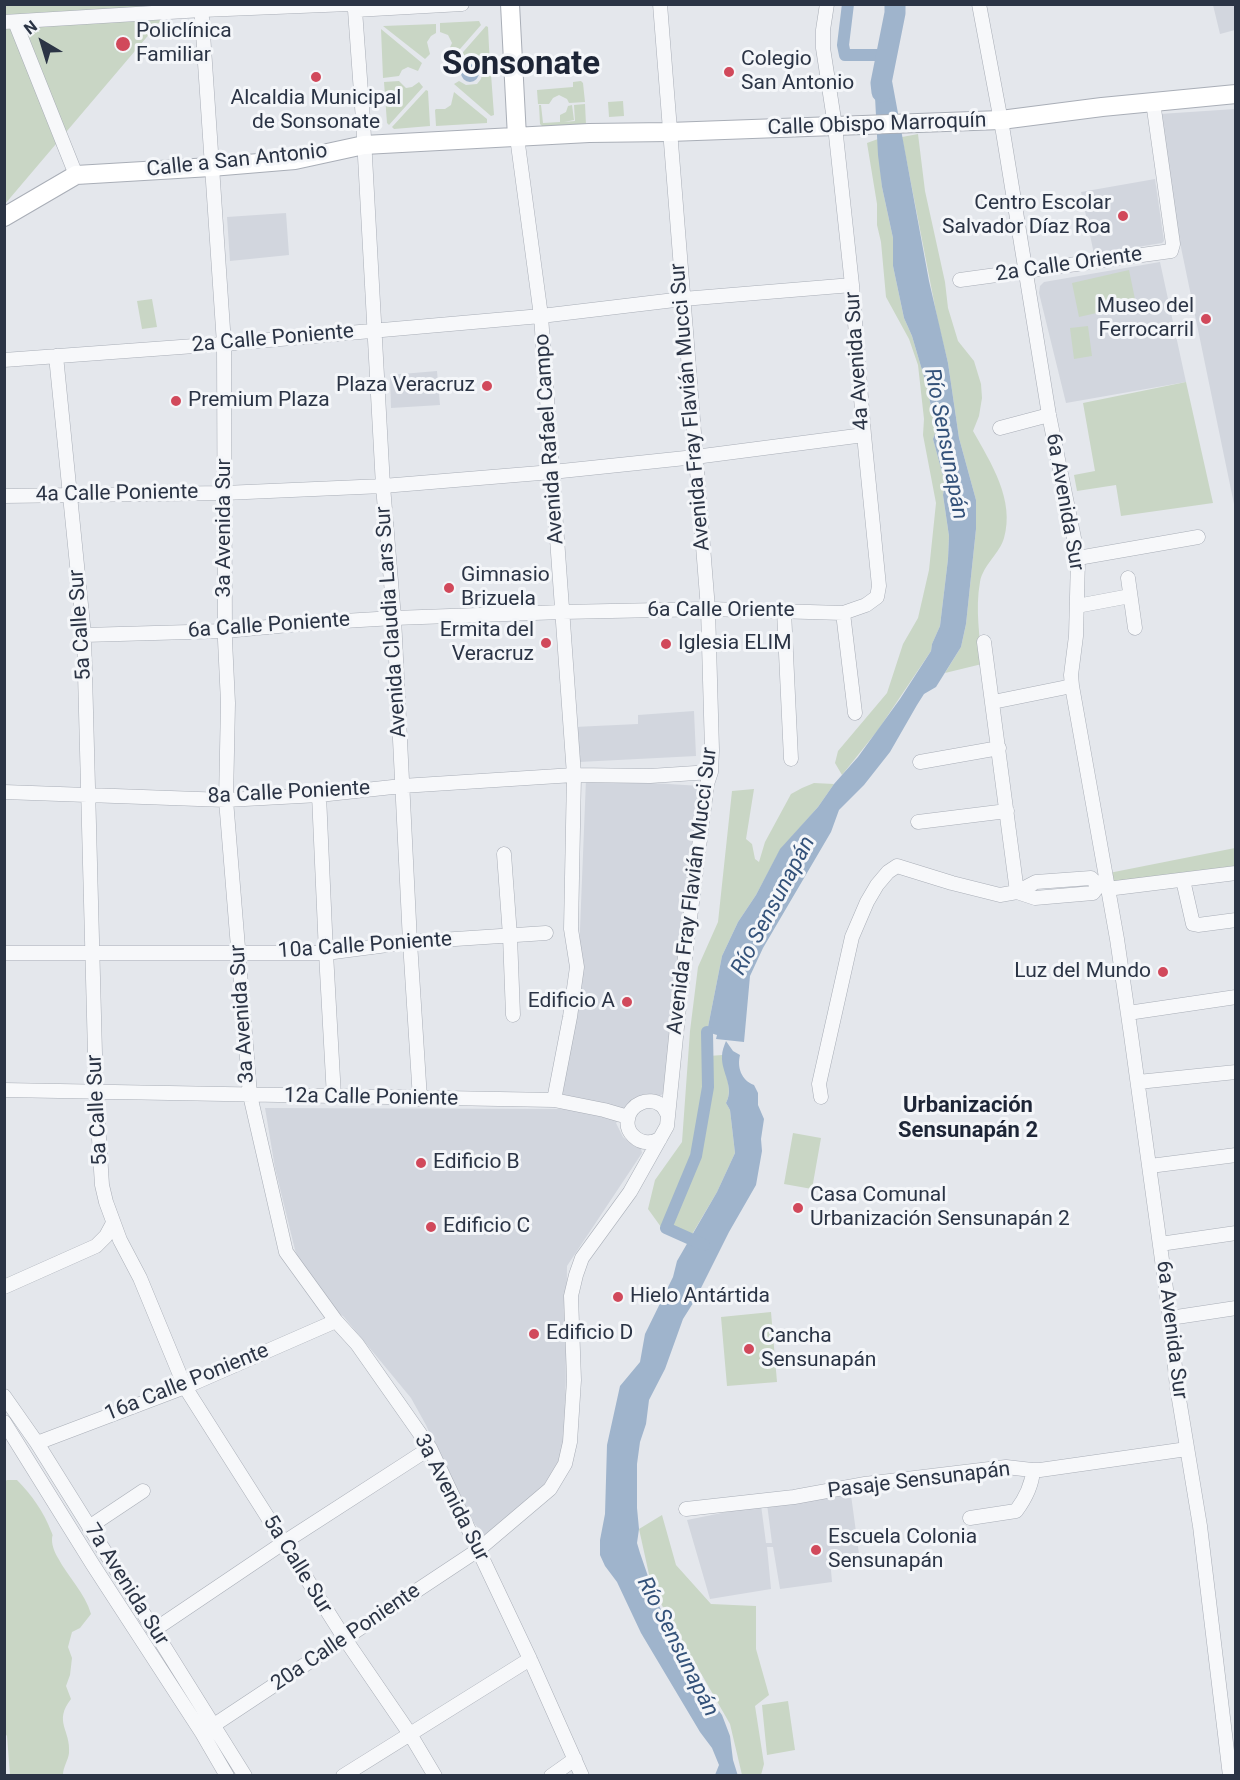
<!DOCTYPE html>
<html>
<head>
<meta charset="utf-8">
<style>
	body { margin:0 }
	#map { position:relative; width:1240px; height:1780px; overflow:hidden; background:#e4e7ec; font-family:Roboto,sans-serif }
	canvas { display:block }
	.frame { position:absolute; inset:0; border:6px solid #2b3445; pointer-events:none }
	.north { position:absolute; left:12px; top:12px; width:60px; height:60px; -webkit-text-stroke:4px #f4f6f9; paint-order:stroke; rotate:322deg; font-size:16px; font-weight:700; line-height:24px; text-align:center; color:#2b3445 }
	.north::after { content:''; display:block; margin:auto; width:21px; height:27px; background:#2b3445; clip-path:polygon(50% 0,100% 100%,50% 72%,0 100%) }
</style>
</head>
<body>
<div id="map">
<canvas width="1240" height="1780"></canvas>
<div class="frame"></div>
<div class="north">N</div>
</div>
<script>
const ctx = document.querySelector('canvas').getContext('2d');
ctx.lineJoin = 'round';
function paint(path, color) {
  ctx.fillStyle = color;
  ctx.fill(path, 'evenodd');
}
function stroke(path, color, width, dash) {
  ctx.strokeStyle = color;
  ctx.lineWidth = width;
  ctx.lineCap = dash ? 'butt' : 'round';
  ctx.setLineDash(dash || []);
  ctx.stroke(path);
}
function write(font, color, halo, rows, align = 'center') {
  ctx.font = font + ' Roboto,sans-serif';
  ctx.lineWidth = 6;
  ctx.setLineDash([]);
  ctx.textBaseline = 'middle';
  ctx.strokeStyle = halo;
  ctx.fillStyle = color;
  for (const [text, x, y, turn = 0] of rows) {
    ctx.save();
    ctx.translate(x, y);
    ctx.rotate((+turn || 0) * Math.PI / 180);
    ctx.textAlign = isNaN(turn) ? turn : align;
    if (halo) ctx.strokeText(text, 0, 0);
    ctx.fillText(text, 0, 0);
    ctx.restore();
  }
}
const built = new Path2D(`
	M1213,5h22v25l-15,4z
	M1235,109v400l-58,-281 -17,-114z
	M1155,179l9,62 -2,2 -68,11 -13,-62z
	M286,213l3,42 -59,6 -3,-44z
	M1160,262l26,120 -120,21 -27,-110 1,-7 4,-4z
	M437,371l3,34 -49,3 -1,-33z
	M694,711l2,45 -117,6 -5,-35 64,-3v-9z
	M586,779l115,7 -35,305 -7,6 -35,15 -8,11 7,14 6,5 7,2 5,4 1,5 -75,113 -2,175 -4,21 -15,26 -60,47h-2l-10,-12 -28,-54 -20,-44 -15,-27 -67,-81 -15,-13 -27,-37 -7,-17 -20,-82 -10,-60 295,1 17,-104z
	M851,1495l8,59 -29,4 2,24 -52,7 -7,-42h-6l4,42 -61,10 -23,-79 74,-15 5,38h6l-5,-39z`);
const green = new Path2D(`
	M5,5h169l-169,199z
	M479,21l2,4 -28,32 -6,-3 5,-11 -4,-8 -8,-3v-9z
	M436,24v9l-5,3 -4,6 3,12 -5,5 -42,-33z
	M486,26l2,1 2,40 -7,1c-6,-11 -13,-12 -23,-6l-3,-3z
	M381,29l41,34 -4,8 -10,-4 -6,3 -3,6 -16,2z
	M482,74h9l3,41 -3,1 -37,-32 5,-3 7,4 11,-1 4,-5z
	M399,81l7,7 6,-1 7,-5 4,5 -34,38 -2,-2 -3,-41z
	M581,81l2,2 2,19 -16,1 -2,-4 -8,-4 -6,3 -4,6h-11l-1,-14 36,-3v-5z
	M426,90l2,1 2,35 -36,3 -2,-2z
	M454,92l33,27v4l-51,3 -1,-16 1,-1h9l6,-4z
	M623,101l1,15 -15,1 -1,-15z
	M585,104l1,21 -43,2 -3,-3 -1,-19h2l2,18 17,-1v-7l6,-3 2,-6 4,-1 2,15 -10,2 11,-1 -1,-16z
	M918,134l7,57 20,91 3,26 10,33 16,20 7,23 1,14 -3,18 -6,15c18,32 42,69 31,107 -4,15 -21,27 -24,44 -5,27 0,55 2,82l-37,9 16,-26 5,-23 10,-95v-29l-17,-62 -11,-75 -10,-41 -36,-185z
	M878,139l4,48 11,51v28l11,52 8,18 15,51 9,44 -3,8 12,44 -2,12 6,41 -1,23 -8,67 -8,18 -1,7 -53,79 -36,45 -7,-12 3,-12 49,-58 16,-49 15,-26 11,-48 7,-67 -13,-68 1,-16 -6,-54 -9,-26 -23,-42 -5,-55 -4,-17v-21l-10,-61z
	M1129,270l7,34 -57,13 -7,-34z
	M152,299l5,28 -15,2 -5,-28z
	M1088,326l4,30 -18,3 -4,-31z
	M1186,382l27,121 -92,13 -5,-31 -39,6 -3,-16 21,-4 -12,-68z
	M814,783l20,1 -16,23 -38,43 -24,45 -18,27 -16,34 -15,76 1,55 -12,69 -35,71 -13,-18 7,-29 27,-38 8,-111 8,-64 20,-45 14,-131 22,-2 -8,50 6,5 3,15 4,3 6,-20 26,-48 11,-6z
	M1235,848v22l-125,18 -1,-15z
	M722,1055c1,15 12,34 4,48l4,7 5,43 -18,39 -26,44 -21,-10 28,-70 12,-68 -1,-32z
	M793,1133l28,5 -9,51 -28,-5z
	M771,1312l6,70 -50,4 -6,-69z
	M7,1480h10c14,14 27,32 34,51 3,7 1,2 1,9 0,6 3,13 6,18 10,19 27,35 33,56l-11,14 -8,4 -4,15 4,11 -2,17 -4,11 5,13c-18,23 0,31 -2,54 -1,8 -6,14 -6,22h-53l-3,-39 -3,-4v-250z
	M662,1515l14,50 35,39 45,2v43l13,46 -14,11 9,58 -3,11h-19l-12,-51 -78,-136 -13,-59z
	M788,1701l7,49 -28,5 -5,-50z`);
const water = new Path2D(`
	M461 73a9 9 0 1 1 18 0a9 9 0 1 1-18 0Z
	M885,65l5,5 39,211 19,82 11,75 17,62v29l-10,95 -5,23 -25,40 -12,7 -7,11 -27,47 -26,33 -25,25 -8,22 -68,116 -13,28 -6,66 -28,-3 1,-4 -10,-3 15,-76 16,-34 18,-27 24,-46 38,-42 16,-23 24,-27 42,-58 31,-48 1,-7 8,-18 8,-67 1,-23 -6,-41 2,-12 -12,-44 3,-8 -9,-44 -15,-51 -8,-18 -11,-52v-28l-11,-51 -4,-32 -4,-78z
	M726,1041l7,10 7,4c-3,12 1,25 14,30l4,8v12l6,14 -3,20 1,12 -6,34 -27,47 -34,68 -12,19 -18,50 -16,31 -3,24 -6,18 -3,22v44l2,21 -2,14 3,10 12,35 18,44 37,62 15,21 8,21 3,24 5,16 -23,-1 4,-10 -7,-17 -12,-16 -59,-99 -24,-51 -12,-16 -5,-11v-15l5,-26 2,-69 13,-59 20,-24 5,-28 28,-57 4,-16 40,-69 18,-39 -5,-43 -4,-7c9,-16 -5,-31 -4,-47 0,-5 2,-10 4,-15z`);
const canal = new Path2D(`
	M848,4l-5,41 2,10h42
	M704,1245l-38,-17 30,-72 12,-69 -1,-55`);
const river = new Path2D(`
	M882,92l-1,-9 14,-70v-9`);
const street = new Path2D(`
	M201,4l23,340 1,296 3,63 -2,97 24,295 36,157 50,69 21,23 73,104 100,211 52,117
	M352,4l3,6 8,110 20,366 11,132 16,324 10,157
	M979,4l24,128 46,283 29,143 -2,78 -5,39 1,11 45,253 14,96 39,283 7,69 23,139 30,250
	M355,10l107,-6
	M4,22l198,-12 147,-6
	M15,22l61,153
	M517,137l24,179 33,459 -3,154 6,38 -7,50 -16,83
	M960,280l211,-29 2,-7 -20,-142
	M56,356l28,279 12,457 6,93 4,17 14,38 20,38 45,109 160,252 65,95 25,42
	M4,360l231,-17 306,-27 142,-17 169,-14
	M1000,428l49,-13
	M4,496l220,-3 159,-7 169,-14 143,-15 169,-22
	M1078,558l120,-21
	M1128,578l7,50
	M1077,606l53,-10
	M784,611l7,148
	M843,613l12,100
	M84,635l141,-4 85,-8 84,-5 168,-6 146,-3 135,4 23,-8 11,-8 2,-11 -15,-151 -12,-150 -17,-159 -12,-78v-18l4,-26
	M984,642l33,250 18,6 58,-5 3,-4v-3
	M993,702l79,-16
	M920,762l79,-14
	M4,792l222,8 93,-5 83,-9 172,-11 76,1 61,-4
	M319,795l7,158 8,144
	M918,822l89,-11
	M504,854l6,82 3,79
	M1183,880l10,44 5,1 38,-5
	M1107,889l129,-16
	M4,953h322l84,-11 136,-9
	M1128,1013l108,-16
	M1138,1082l98,-10
	M4,1090l550,10 50,10 24,7
	M821,1097l-2,-13 33,-147 15,-35 10,-17 11,-13 9,-6 55,17 48,12 17,-3 19,-10 55,-4 4,4 1,4
	M660,1139c-3,1 -6,3 -9,3 -13,2 -26,-10 -23,-23 2,-15 21,-23 33,-14 3,2 4,5 6,8
	M1150,1166l86,-11
	M1160,1244l76,-11
	M4,1287l92,-41 10,-10 7,-13
	M1170,1318l66,-10
	M4,1396l33,47 208,333
	M4,1422l89,143 109,168 25,43
	M37,1443l148,-56 151,-66
	M686,1509l108,-12 71,-13 141,-17 26,3h8l147,-21
	M970,1518l46,-7c9,-12 16,-25 17,-41
	M89,1527l54,-36
	M154,1630l129,-87 147,-95
	M214,1725l264,-175 72,-61 15,-25 5,-22 4,-62 -3,-84 5,-21 6,-17 48,-66 37,-66 13,-129 27,-213 4,-12 1,-22 -4,-141 -48,-605
	M343,1776l187,-117
	M551,1776l24,-17`);
const secondary = new Path2D(`
	M510,4l7,133
	M4,217l72,-42 135,-8 84,-7 69,-15 225,-12 80,-1 332,-12 101,-13 134,-13`);
const markers = [
	[123,44,8,"#d1495b"],
	[729,72,6,"#d1495b"],
	[316,77,6,"#d1495b"],
	[1123,216,6,"#d1495b"],
	[1206,319,6,"#d1495b"],
	[487,386,6,"#d1495b"],
	[176,401,6,"#d1495b"],
	[449,588,6,"#d1495b"],
	[546,643,6,"#d1495b"],
	[666,644,6,"#d1495b"],
	[1163,972,6,"#d1495b"],
	[627,1002,6,"#d1495b"],
	[421,1163,6,"#d1495b"],
	[798,1208,6,"#d1495b"],
	[431,1227,6,"#d1495b"],
	[618,1297,6,"#d1495b"],
	[534,1334,6,"#d1495b"],
	[749,1349,6,"#d1495b"],
	[816,1550,6,"#d1495b"]
];
const poiNames = [
	["Policlínica",136,32],
	["Familiar",136,56],
	["Colegio",741,60],
	["San Antonio",741,84],
	["Alcaldia Municipal",316,99,"center"],
	["de Sonsonate",316,123,"center"],
	["Centro Escolar",1111,204,"right"],
	["Salvador Díaz Roa",1111,228,"right"],
	["Museo del",1194,307,"right"],
	["Ferrocarril",1194,331,"right"],
	["Plaza Veracruz",475,386,"right"],
	["Premium Plaza",188,401],
	["Gimnasio",461,576],
	["Brizuela",461,600],
	["Ermita del",534,631,"right"],
	["Veracruz",534,655,"right"],
	["Iglesia ELIM",678,644],
	["Luz del Mundo",1151,972,"right"],
	["Edificio A",615,1002,"right"],
	["Edificio B",433,1163],
	["Casa Comunal",810,1196],
	["Urbanización Sensunapán 2",810,1220],
	["Edificio C",443,1227],
	["Hielo Antártida",630,1297],
	["Edificio D",546,1334],
	["Cancha",761,1337],
	["Sensunapán",761,1361],
	["Escuela Colonia",828,1538],
	["Sensunapán",828,1562]
];
const streetNames = [
	["Calle Obispo Marroquín",877,125,-2],
	["Calle a San Antonio",237,161,-6],
	["2a Calle Oriente",1069,265,-8],
	["2a Calle Poniente",273,339,-5],
	["4a Avenida Sur",858,361,-94],
	["Avenida Fray Flavián Mucci Sur",691,407,-95],
	["Avenida Rafael Campo",550,439,-94],
	["4a Calle Poniente",117,494,-1],
	["6a Avenida Sur",1064,502,80],
	["3a Avenida Sur",225,528,-90],
	["6a Calle Oriente",721,611],
	["Avenida Claudia Lars Sur",392,622,-94],
	["5a Calle Sur",81,625,-94],
	["6a Calle Poniente",269,626,-4],
	["8a Calle Poniente",289,793,-3],
	["Avenida Fray Flavián Mucci Sur",693,891,-83],
	["10a Calle Poniente",365,946,-4],
	["3a Avenida Sur",243,1014,-94],
	["12a Calle Poniente",371,1098,1],
	["5a Calle Sur",98,1110,-93],
	["6a Avenida Sur",1171,1330,83],
	["16a Calle Poniente",187,1383,-22],
	["Pasaje Sensunapán",919,1481,-7],
	["3a Avenida Sur",451,1498,63],
	["5a Calle Sur",297,1565,58],
	["7a Avenida Sur",126,1585,58],
	["20a Calle Poniente",346,1638,-34]
];
const waterNames = [
	["Río Sensunapán",945,444,79],
	["Río Sensunapán",774,906,-62],
	["Río Sensunapán",677,1647,63]
];
const neighbourhoodNames = [
	["Urbanización",968,1106],
	["Sensunapán 2",968,1131]
];
const townNames = [
	["Sonsonate",521,66]
];
paint(built, '#d2d6de');
paint(green, '#c9d6c5');
paint(water, '#9fb4cc');
stroke(canal, '#9fb4cc', 12);
stroke(river, '#9fb4cc', 21);
stroke(street, '#a9aeb7', 15);
stroke(secondary, '#a9aeb7', 20);
stroke(street, '#f7f8fa', 14);
stroke(secondary, '#fff', 18);
for (const [x, y, r, color] of markers) {
  const dot = new Path2D();
  dot.arc(x, y, r, 0, 2 * Math.PI);
  ctx.fillStyle = color;
  ctx.fill(dot);
  stroke(dot, '#f4f6f9', 2);
}
write('21px', '#2b3445', '#f4f6f9', poiNames, 'left');
write('21px', '#2b3445', '#f4f6f9', streetNames);
write('italic 22px', '#34527a', '#f4f6f9', waterNames);
write('bold 22px', '#1d2536', '#f4f6f9', neighbourhoodNames);
write('bold 33px', '#1d2536', '#f4f6f9', townNames);
</script>
</body>
</html>
